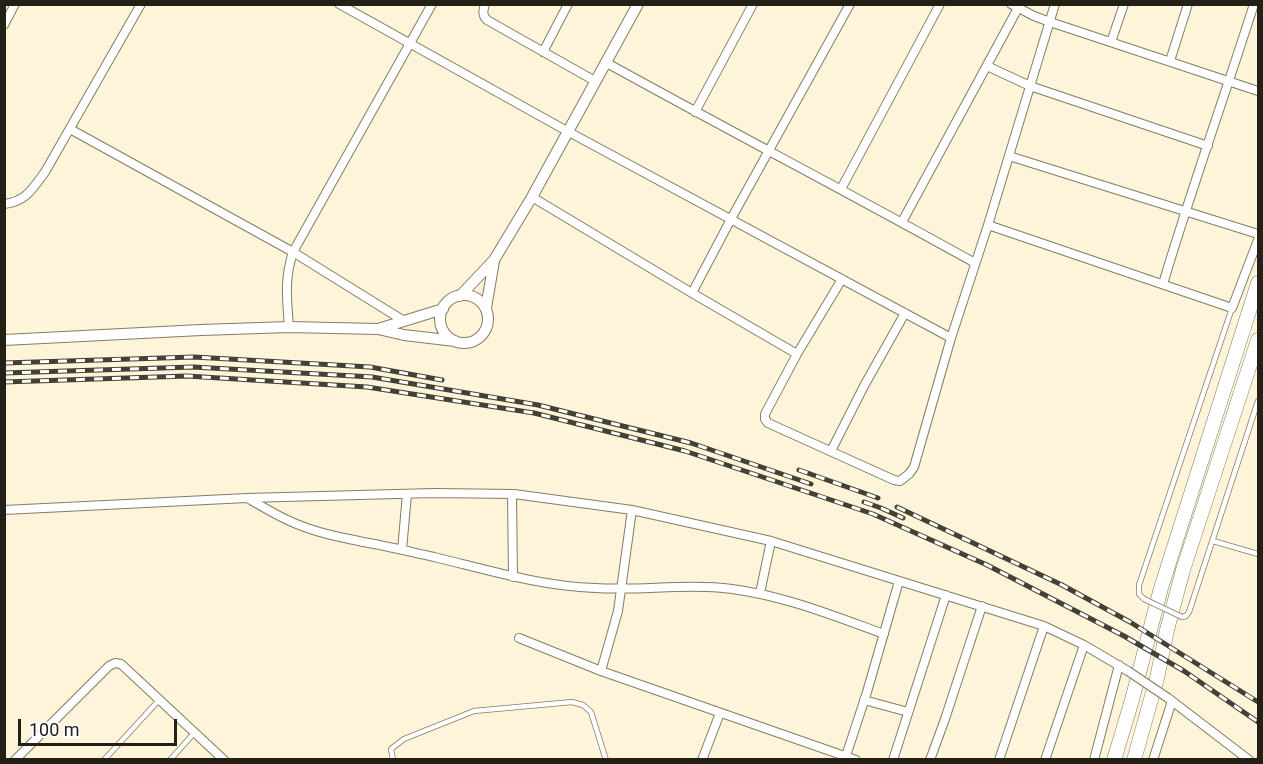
<!DOCTYPE html>
<html>
<head>
<meta charset="utf-8">
<style>
	body { margin:0 }
	#map { position:relative; width:1263px; height:764px; overflow:hidden; background:#fdf4d9; font-family:Roboto,sans-serif }
	canvas { display:block }
	.frame { position:absolute; inset:0; border:6px solid #232016; pointer-events:none }
	.scale { position:absolute; left:18px; top:719px; width:159px; height:27px; box-sizing:border-box; border:3px solid #232016; border-top:0; padding-left:8px; font-size:18px; line-height:21px; white-space:nowrap; color:#232016; -webkit-text-stroke:4px #fff; paint-order:stroke }
</style>
</head>
<body>
<div id="map">
<canvas width="1263" height="764"></canvas>
<div class="frame"></div>
<div class="scale">100 m</div>
</div>
<script>
const ctx = document.querySelector('canvas').getContext('2d');
ctx.lineJoin = 'round';
function stroke(path, color, width, dash) {
  ctx.strokeStyle = color;
  ctx.lineWidth = width;
  ctx.lineCap = dash ? 'butt' : 'round';
  ctx.setLineDash(dash || []);
  ctx.stroke(path);
}
const service = new Path2D(`
	M1213,541l45,13
	M1144,599l-5,-5v-9l93,-277
	M1182,617l4,-1 3,-4 69,-211
	M104,760l55,-60
	M170,760l25,-28
	M393,760l-2,-11 13,-10 70,-28 98,-9 11,3 8,7 15,48`);
const minor = new Path2D(`
	M339,4l228,127 384,207
	M485,4c-2,7 -3,11 2,16l108,61
	M1011,4l23,12 16,6 208,69
	M4,25l11,-21
	M1111,42l13,-38
	M543,52l25,-48
	M1170,61l18,-57
	M605,62c123,68 248,133 370,201
	M987,66l43,20 178,60
	M695,112l58,-108
	M70,129l223,123 111,69
	M1009,156l249,78
	M841,189l99,-185
	M532,197l160,96 105,61
	M4,204c22,-2 29,-16 41,-32l96,-168
	M902,222l116,-214
	M988,225l244,83 26,-68
	M842,279l-45,75 -32,60v5l3,4 126,57 6,1 9,-7 5,-7 37,-129 37,-113 67,-221
	M1163,284c28,-94 61,-186 91,-280
	M692,293l39,-74 119,-215
	M289,327c-2,-28 -5,-47 4,-75l139,-248
	M831,451l33,-65 41,-73
	M512,494l1,83
	M249,499c19,11 39,23 61,30 17,6 35,9 53,13 24,4 48,10 71,15 54,13 106,29 161,31 46,3 92,-5 137,1 53,7 102,27 152,45
	M4,510l243,-12 187,-5 80,1 118,16 139,31 273,85 40,19 44,26
	M402,550l5,-56
	M760,593l11,-52
	M519,638l82,33 255,89
	M601,671l17,-60 14,-101
	M1168,698l81,62
	M864,700l44,12
	M846,756l21,-64 32,-111
	M15,760l94,-94 6,-3 6,1 103,96
	M702,760l18,-47
	M893,760l53,-165
	M930,760l15,-41 37,-113
	M999,760l45,-134
	M1045,760l39,-115
	M1094,760l25,-95
	M1153,760l19,-59`);
const tertiary = new Path2D(`
	M440 319a24 24 0 1 1 48 0a24 24 0 1 1-48 0Z
	M460,296l34,-36 38,-63 106,-193
	M486,308l8,-47
	M378,329l65,-20
	M4,340l197,-10 88,-3 89,2 26,6 51,6`);
const primary = new Path2D(`
	M1114,760l18,-60 29,-112 97,-305
	M1134,760l23,-82 10,-48 16,-60 75,-230`);
const rail = new Path2D(`
	M4,363l190,-6 176,10 72,13
	M4,373l189,-6 179,10 166,28 153,38 120,41
	M4,382l183,-6 180,11 167,26 151,38 188,63 114,51 137,71 60,35 74,51
	M799,470l79,28
	M864,502l17,6 22,10
	M897,507l165,78 68,37 128,80`);
const serviceBridge = new Path2D(`
	M1144,599l38,18`);
const minorBridge = new Path2D(`
	M1128,671l40,27`);
stroke(service, '#847c64', 6);
stroke(minor, '#847c64', 10);
stroke(tertiary, '#847c64', 12);
stroke(primary, '#847c64', 15);
stroke(service, '#fff', 4.5);
stroke(minor, '#fff', 8);
stroke(tertiary, '#fff', 10);
stroke(primary, '#fff', 14);
stroke(rail, '#444033', 5);
stroke(rail, '#fff', 3, [9]);
stroke(serviceBridge, '#847c64', 6, []);
stroke(minorBridge, '#847c64', 10, []);
stroke(serviceBridge, '#fff', 4.5);
stroke(minorBridge, '#fff', 8);
</script>
</body>
</html>
